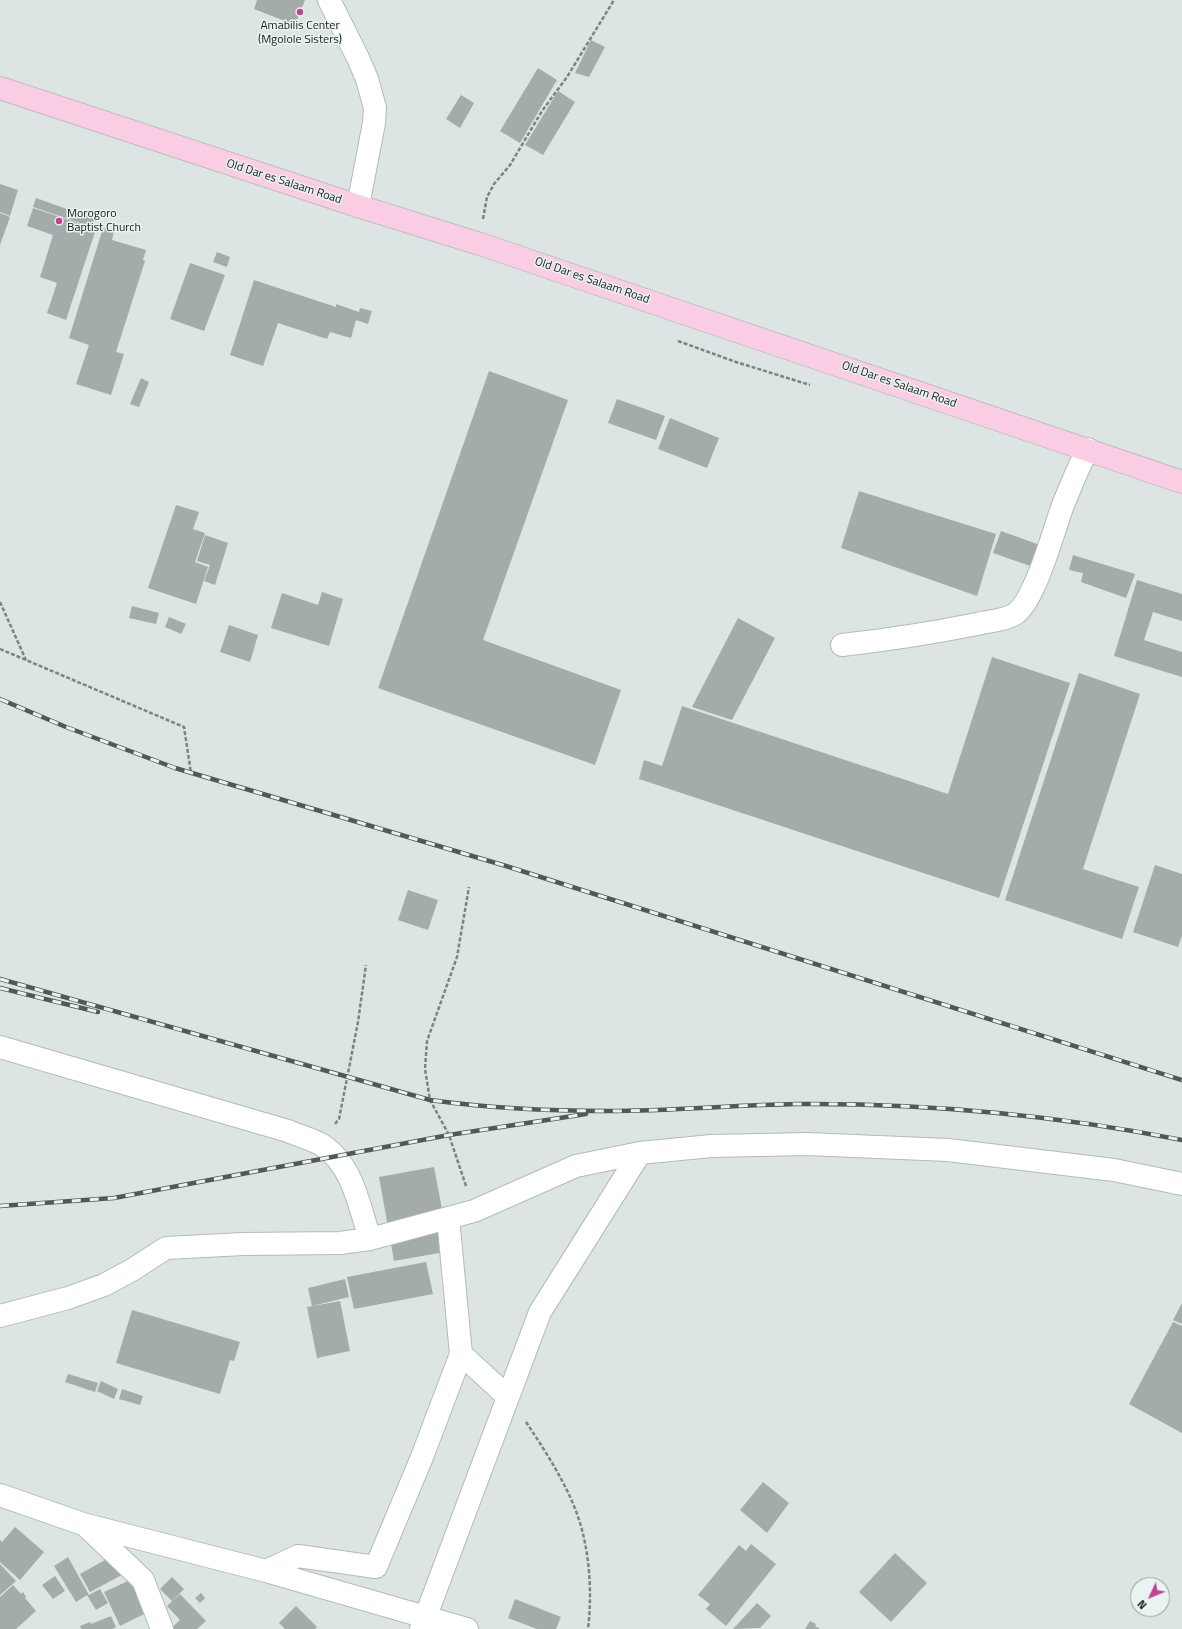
<!DOCTYPE html>
<html>
<head>
<meta charset="utf-8">
<style>
	body { margin:0 }
	#map { position:relative; width:1182px; height:1629px; overflow:hidden; background:#dce5e4; font-family:"Titillium Web",sans-serif }
	canvas { display:block }
	.north { position:absolute; left:1130px; top:1577px; width:40px; height:40px; box-sizing:border-box; background:#e9f3f1; border:1px solid #969d9c; border-radius:50%; rotate:226deg; font-size:11px; font-weight:700; line-height:16px; text-align:center; color:#191d1c }
	.north::after { content:''; display:block; margin:auto; width:14px; height:18px; background:#c14391; clip-path:polygon(50% 0,100% 100%,50% 72%,0 100%) }
</style>
</head>
<body>
<div id="map">
<canvas width="1182" height="1629"></canvas>
<div class="north">N</div>
</div>
<script>
const ctx = document.querySelector('canvas').getContext('2d');
ctx.lineJoin = 'round';
function paint(path, color) {
  ctx.fillStyle = color;
  ctx.fill(path, 'evenodd');
}
function stroke(path, color, width, dash) {
  ctx.strokeStyle = color;
  ctx.lineWidth = width;
  ctx.lineCap = dash ? 'butt' : 'round';
  ctx.setLineDash(dash || []);
  ctx.stroke(path);
}
function write(font, color, halo, rows, align = 'center') {
  ctx.font = font + ' "Titillium Web",sans-serif';
  ctx.lineWidth = 3;
  ctx.setLineDash([]);
  ctx.textBaseline = 'middle';
  ctx.strokeStyle = halo;
  ctx.fillStyle = color;
  for (const [text, x, y, turn = 0] of rows) {
    ctx.save();
    ctx.translate(x, y);
    ctx.rotate((+turn || 0) * Math.PI / 180);
    ctx.textAlign = isNaN(turn) ? turn : align;
    if (halo) ctx.strokeText(text, 0, 0);
    ctx.fillText(text, 0, 0);
    ctx.restore();
  }
}
const building = new Path2D(`
	M257,0h48l-10,25 -41,-16z
	M591,40l14,7 -16,30 -14,-4z
	M538,68l19,12 -37,63 -20,-12z
	M558,91l17,11 -32,53 -18,-10z
	M461,95l13,8 -14,25 -14,-9z
	M0,184l18,6 -8,26 -10,-4z
	M36,198l59,21 -3,8 -59,-20z
	M33,208l63,21 -30,91 -19,-7 10,-30 -17,-6 13,-42 -26,-9z
	M0,213l10,4 -10,28z
	M103,228l11,3 -2,9 34,10 -3,10 2,1 -29,91 8,2 -13,41 -35,-11 13,-39 -20,-7z
	M217,252l13,5 -3,10 -14,-5z
	M190,263l35,12 -21,56 -34,-12z
	M254,280l82,27v-3l23,8 1,-4 12,3 -4,13 -12,-4 -5,18 -21,-6 -3,7 -49,-16 -15,43 -33,-11z
	M489,371l79,29 -85,240 138,50 -26,75 -217,-77z
	M141,378l8,4 -10,25 -9,-3z
	M617,399l48,17 -9,24 -48,-17z
	M670,418l49,20 -12,30 -49,-19z
	M859,491l137,43 -19,62 -136,-48z
	M176,505l23,7 -6,17 12,4 -10,29 13,5 -12,37 -48,-16z
	M1001,531l39,14 -7,22 -40,-14z
	M205,535l23,8 -13,42 -11,-4 6,-16 -13,-4z
	M1073,555l62,19 -9,24 -45,-16 2,-9 -14,-3z
	M1137,580l45,14v27l-29,-9 -9,28 38,12v25l-68,-21z
	M322,592l21,7 -14,47 -58,-18 11,-35 36,12z
	M132,606l27,7 -3,11 -27,-6z
	M169,617l17,7 -5,10 -16,-7z
	M738,618l37,20 -43,82 -40,-13z
	M229,625l29,10 -8,27 -30,-10z
	M992,657l78,26 -71,215 -360,-119 5,-19 18,6 20,-60 266,88z
	M1079,673l61,21 -57,175 56,18 -17,52 -117,-39z
	M1155,865l27,9v62l-4,11 -45,-15z
	M408,890l30,10 -10,30 -30,-10z
	M434,1167l16,84 -56,10 -15,-84z
	M426,1262l7,32 -79,15 -7,-32z
	M345,1279l4,18 -37,9 -4,-18z
	M340,1301l10,50 -33,7 -10,-51z
	M1182,1303v21l-9,-4z
	M132,1310l108,32 -6,19 -4,-1 -10,34 -104,-31z
	M1173,1322l9,4v107l-53,-29z
	M68,1374l30,9 -3,9 -30,-10z
	M101,1381l17,8 -4,10 -17,-8z
	M122,1389l21,7 -3,9 -21,-6z
	M763,1482l26,21 -22,30 -27,-23z
	M15,1527l29,25 -24,28 -20,-18v-22l2,2z
	M751,1544l25,20 -50,62 -20,-17 4,-5 -12,-9 41,-50 7,6z
	M895,1553l32,30 -36,39 -32,-30z
	M112,1556l10,19 -32,17 -10,-18z
	M68,1557l21,38 11,-6 8,14 -12,7 -9,-15 -11,7 -22,-36z
	M0,1564l16,17 -16,14z
	M55,1576l10,15 -12,8 -11,-14z
	M172,1577l12,12 -12,12 -12,-12z
	M130,1580l16,33 -26,13 -16,-34z
	M13,1585l8,9 2,-2 3,5 -1,1 11,13 -20,18h-16v-32z
	M201,1593l4,5 -5,5 -5,-5z
	M180,1594l26,27 -9,8h-27l10,-9 -13,-14z
	M515,1599l46,18 -5,12h-19l-29,-11z
	M757,1603l14,13 -11,12 -27,1z
	M296,1606l21,21 -2,2h-30l-6,-6z
	M111,1616l5,11 -4,2h-31l-1,-3 10,-4 1,2z
	M810,1621l6,3 -1,2 5,3h-15z`);
const path = new Path2D(`
	M483,219l4,-22 7,-13 16,-19 32,-54 25,-34 47,-77
	M678,341l58,21 74,23
	M0,602l26,58
	M0,649l184,78 7,46
	M335,1124l4,-5 19,-97 8,-57
	M466,1186l-17,-51 -19,-35 -5,-31 2,-28 30,-84 12,-70
	M526,1422c16,24 33,50 45,77 18,39 22,88 17,130`);
const minor = new Path2D(`
	M329,0l29,58 9,21 8,29 -1,15 -16,83
	M842,645c45,-5 90,-12 135,-21 11,-3 27,-3 38,-10 20,-13 39,-85 48,-109 8,-19 15,-38 25,-56
	M0,1047l288,84c11,5 24,8 34,14 31,20 37,61 48,94
	M0,1316l68,-18 36,-13 28,-15 34,-22 77,-4 97,-1 30,-4 104,-28 102,-45 64,-13 71,-7 96,-2 141,6 166,20 68,14
	M461,1354l47,43
	M0,1495l83,29 183,47 201,58
	M85,1525l58,55 19,49
	M266,1571l32,-15 78,11 46,-110 39,-103 -13,-136
	M421,1629l119,-317 100,-159`);
const major = new Path2D(`
	M0,88l358,118 122,38 702,238`);
const rail = new Path2D(`
	M0,699l66,28 109,41 331,98 676,214
	M0,979l430,121c58,8 118,11 178,11 63,0 126,-6 189,-7 129,-1 258,11 385,36
	M0,988l98,24
	M0,1206l114,-8 335,-63 137,-21`);
const markers = [
	[300,12,4,"#c14391"],
	[59,221,4,"#c14391"]
];
const poiNames = [
	["Amabilis Center",300,26],
	["(Mgolole Sisters)",300,40],
	["Morogoro",67,214,"left"],
	["Baptist Church",67,228,"left"]
];
const streetNames = [
	["Old Dar es Salaam Road",284,182,18],
	["Old Dar es Salaam Road",592,281,19],
	["Old Dar es Salaam Road",899,385,19]
];
paint(building, '#a3acaa');
stroke(minor, '#b2bbba', 24);
stroke(major, '#bfc0bf', 24);
stroke(path, '#7d8382', 2.5, [4, 2]);
stroke(minor, '#fff', 22);
stroke(major, '#facde5', 22);
stroke(rail, '#535857', 4.5);
stroke(rail, '#e9f3f1', 3, [9]);
for (const [x, y, r, color] of markers) {
  const dot = new Path2D();
  dot.arc(x, y, r, 0, 2 * Math.PI);
  ctx.fillStyle = color;
  ctx.fill(dot);
  stroke(dot, '#e9f3f1', 1.5);
}
write('12px', '#191d1c', '#e9f3f1', poiNames);
write('12px', '#191d1c', '#e9f3f1', streetNames);
</script>
</body>
</html>
